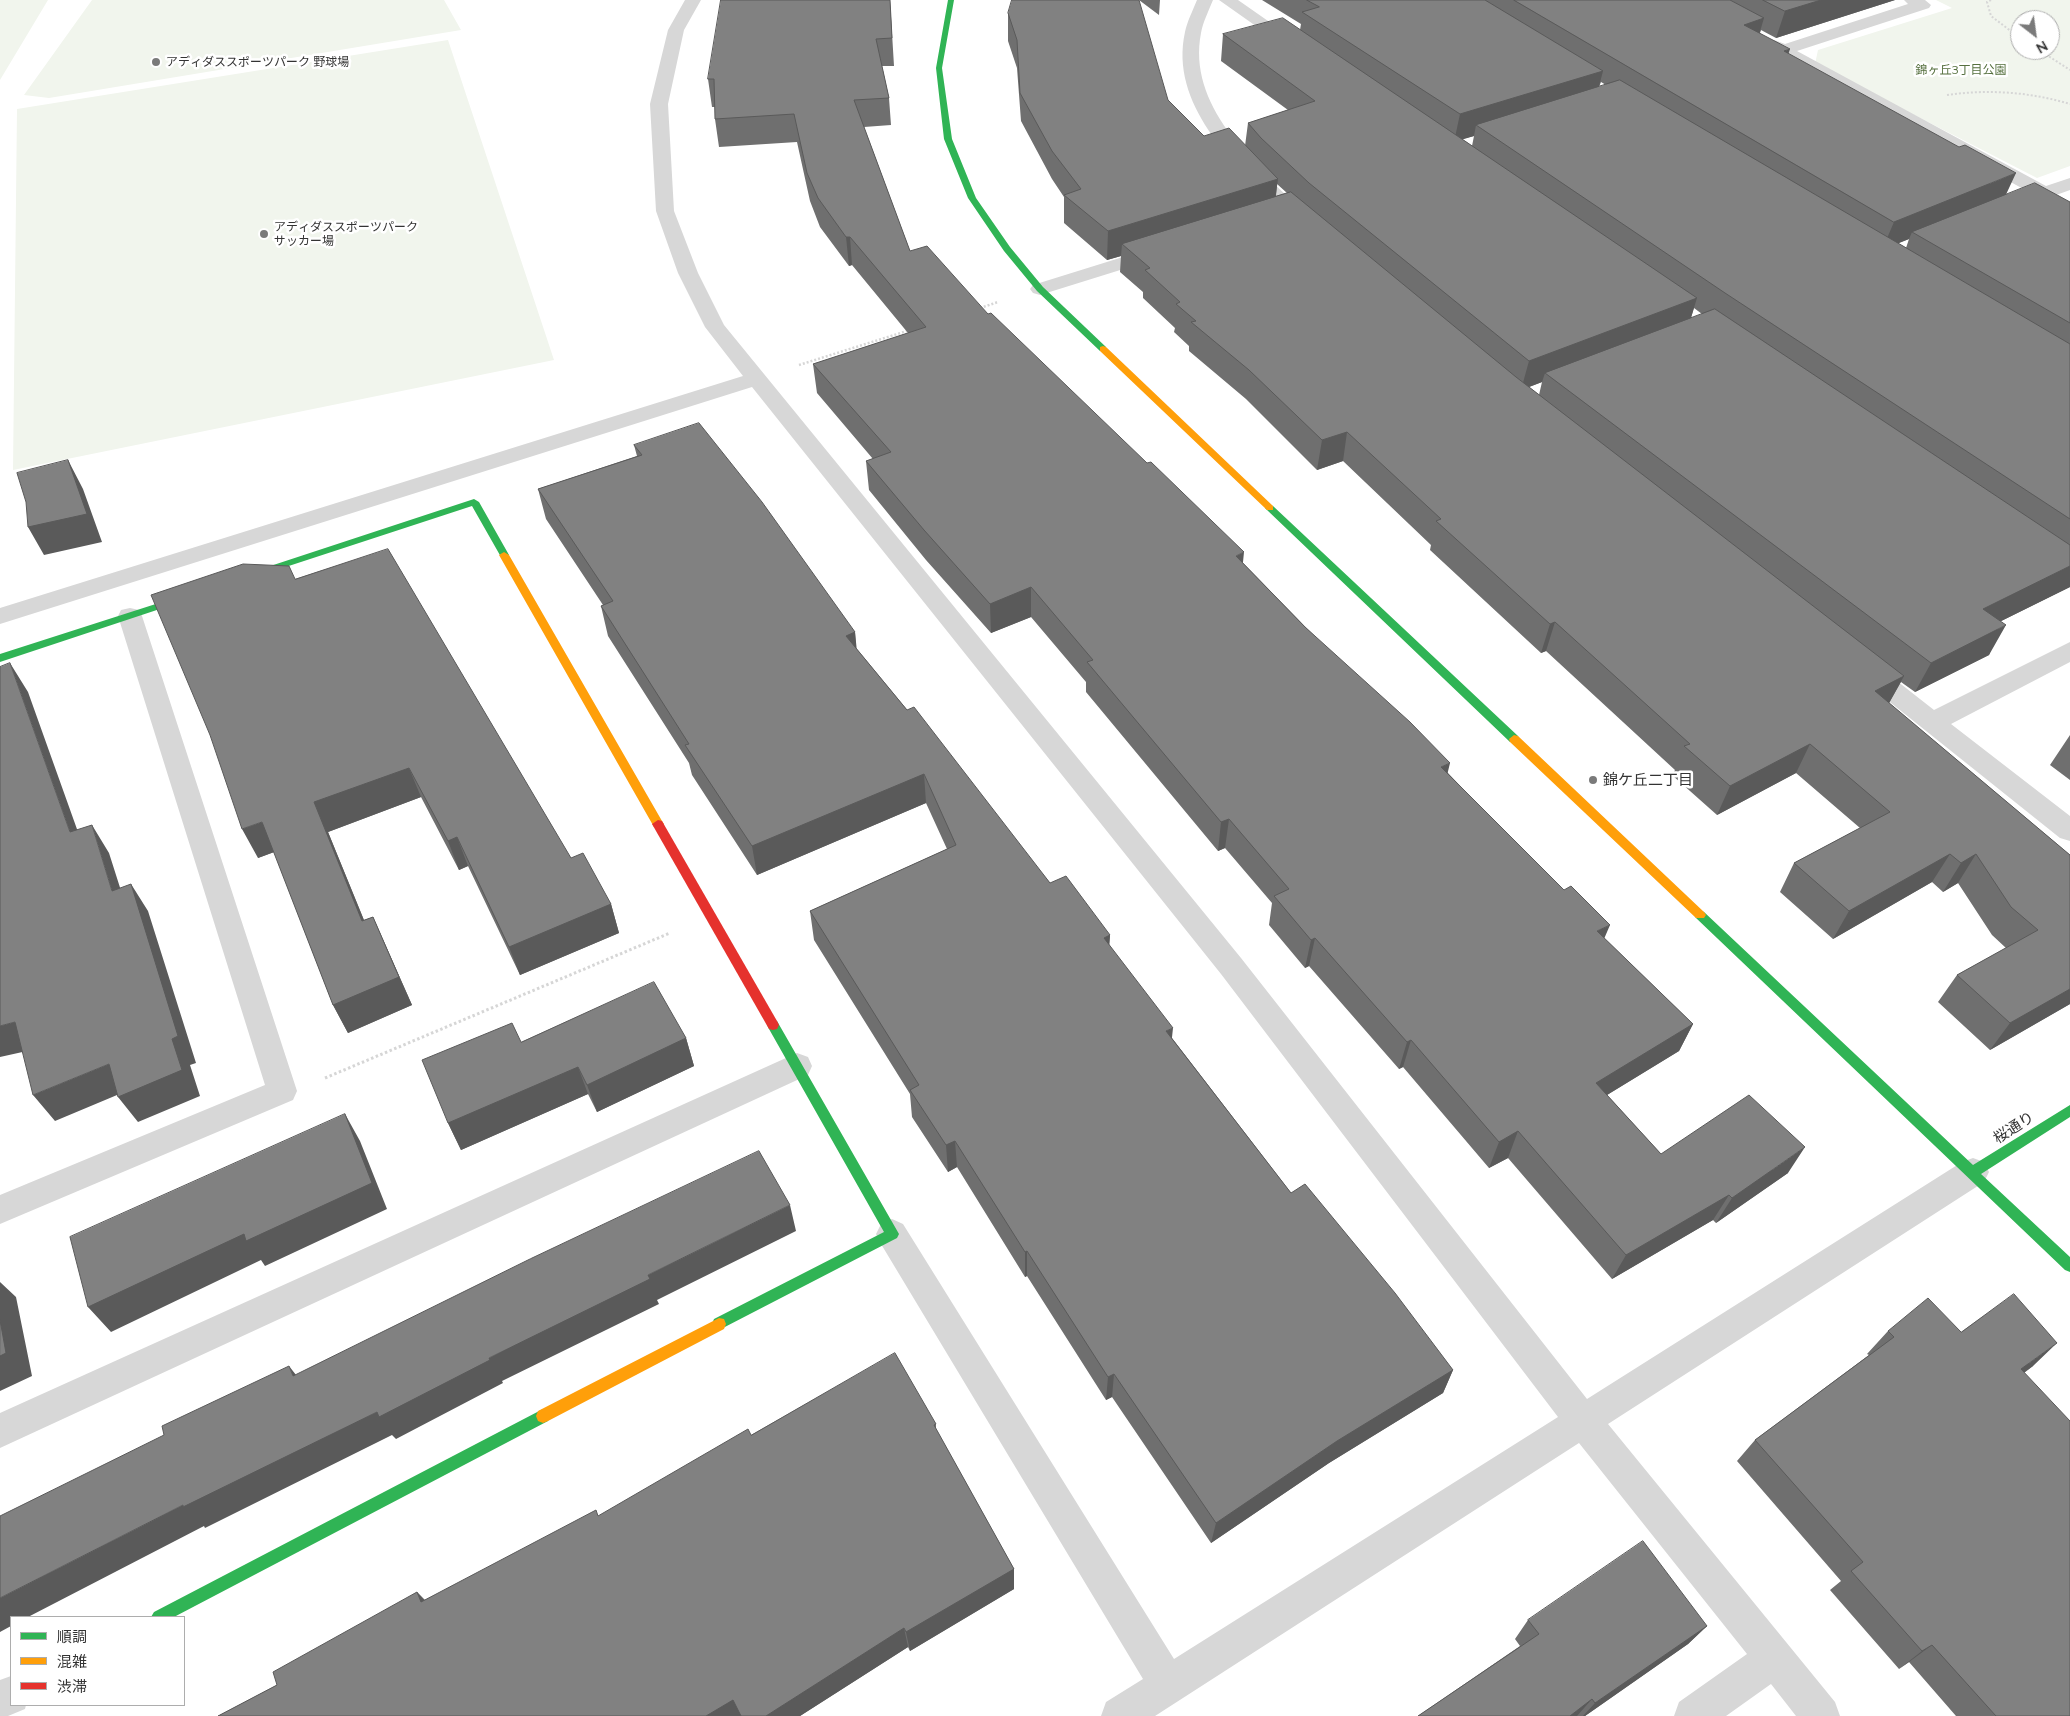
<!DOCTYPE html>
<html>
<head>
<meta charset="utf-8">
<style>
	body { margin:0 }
	#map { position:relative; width:2070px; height:1716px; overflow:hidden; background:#fff; font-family:Mulish,"Noto Sans JP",sans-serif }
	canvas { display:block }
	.legend { position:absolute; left:10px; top:1616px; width:175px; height:90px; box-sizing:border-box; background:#fff; border:1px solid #adadad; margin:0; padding:6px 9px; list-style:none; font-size:15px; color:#333 }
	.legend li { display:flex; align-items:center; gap:10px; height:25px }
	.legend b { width:25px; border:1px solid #adadad }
	.north { position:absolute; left:2010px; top:10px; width:50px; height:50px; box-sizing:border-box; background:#fff; border:1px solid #adadad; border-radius:50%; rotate:150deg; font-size:14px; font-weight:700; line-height:20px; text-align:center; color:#333 }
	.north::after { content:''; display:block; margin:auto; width:18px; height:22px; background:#7a7a7a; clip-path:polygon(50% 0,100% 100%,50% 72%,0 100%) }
</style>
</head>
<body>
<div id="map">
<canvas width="2070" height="1716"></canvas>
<ul class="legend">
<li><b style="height:6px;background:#30b455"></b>順調</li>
<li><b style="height:6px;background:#ff9f0a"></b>混雑</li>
<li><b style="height:6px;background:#e5322d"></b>渋滞</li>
</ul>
<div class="north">N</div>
</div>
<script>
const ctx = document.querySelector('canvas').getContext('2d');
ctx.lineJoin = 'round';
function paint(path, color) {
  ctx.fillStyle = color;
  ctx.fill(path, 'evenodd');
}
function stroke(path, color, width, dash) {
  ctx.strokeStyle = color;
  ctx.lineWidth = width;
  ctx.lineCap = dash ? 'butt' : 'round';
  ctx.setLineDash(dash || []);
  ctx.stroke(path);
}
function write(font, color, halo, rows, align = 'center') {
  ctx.font = font + ' Mulish,"Noto Sans JP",sans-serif';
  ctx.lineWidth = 5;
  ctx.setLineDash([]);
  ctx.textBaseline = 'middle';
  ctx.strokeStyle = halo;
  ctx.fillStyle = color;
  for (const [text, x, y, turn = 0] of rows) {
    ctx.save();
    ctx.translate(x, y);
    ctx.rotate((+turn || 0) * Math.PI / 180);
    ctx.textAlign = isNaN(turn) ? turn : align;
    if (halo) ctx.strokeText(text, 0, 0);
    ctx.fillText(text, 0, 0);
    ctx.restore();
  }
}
const green = new Path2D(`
	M0,0h48l-48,80z
	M92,0h352l17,30 -412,68 -25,-3z
	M1936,0h134v166l-33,12 -222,-114 3,-14 134,-42zM2020,20h30v30h-30z
	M448,40l106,320 -541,110 4,-361z`);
const pathFar2 = new Path2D(`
	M1991,0l-4,2 4,14 29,22
	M2039,50l31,20
	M1947,95c41,-6 83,-3 123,9`);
const pathFar1 = new Path2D(`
	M980,308l18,-6
	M799,365l111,-35`);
const path = new Path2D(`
	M325,1078l345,-145`);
const street = new Path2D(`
	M685,0h16l-17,30 -16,74 6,107 24,62 26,52 517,633 346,441 375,-237 11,-4 11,4 5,10 -5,10 -376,242 227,278 5,14h-44l-25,-32 -45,32h-52l5,-14 68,-48 -168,-211 -424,273h-54l5,-14 37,-23 -262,-435 -5,-10 5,-10 11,-5 11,5 271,435 384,-242 -337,-443 -469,-587 -752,237v-16l743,-232 -38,-49 -27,-54 -22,-62 -6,-107 18,-74z
	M1197,0h16c-4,10 -10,22 -12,33 -14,72 51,128 97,174l2,4c-5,8 -22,11 -32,9l-2,-4 2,-4 10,-3c-45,-46 -109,-105 -93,-177 2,-10 8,-22 12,-32z
	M1219,0h19l63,44 -2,4h-12z
	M1904,0h21l6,5 -2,3 -132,43 249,135 24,-8v12l-25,9 -7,-2 -261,-143 -11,-9 2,-4 6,-1 11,4 123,-40z
	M1155,247l7,2 3,4 -3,4 -122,38 -7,-2 -3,-4 3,-4z
	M130,608l9,2 3,6 155,475 -4,9 -293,124v-29l265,-110 -147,-469 3,-6z
	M2070,642v20l-119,62 119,92v25l-10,-3 -204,-163 -3,-6 3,-6 9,-3 9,3 60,47z
	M797,1053l11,4 4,9 -4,9 -808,373v-35z
	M11,1676v29h15l-1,4 -17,7h-8v-36z`);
const fast = new Path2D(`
	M948,0h6l-12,68 10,71 24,59 34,49 33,40 63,60v4h-6l-63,-60 -33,-40 -36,-53 -24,-59 -8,-71z
	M474,499l5,3 30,53 -2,2h-6l-29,-51 -223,73 -3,1 -5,-3 2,-2z
	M1270,505l3,1 245,230 1,3 -1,3h-8l-243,-232 -2,-2z
	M190,593l5,3 -2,2 -193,64v-8z
	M1700,910l4,2 269,253 97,-60v12l-89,57 89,83v15l-5,-2 -369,-352 -2,-3 2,-3z
	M773,1020l4,1 122,213 -2,4 -178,92 -5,-1 -2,-5 2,-5 170,-87 -115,-203 -2,-4 2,-4z
	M543,1409l5,2 2,5 -2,5 -374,196h-23l3,-5z`);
const slow = new Path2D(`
	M1103,346l3,1 167,159v4h-6l-167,-159v-4z
	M504,552l5,3 153,266 2,3 -2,3h-8l-155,-272z
	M1514,735l4,1 186,176 2,3 -2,3h-8l-186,-176 -1,-3z
	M719,1318l5,1 2,5 -2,5 -176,92 -5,2 -5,-2 -2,-5 2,-5z`);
const jam = new Path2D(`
	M658,820l4,1 115,200 2,4 -2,4 -4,1 -4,-1 -117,-205z`);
const wall = new Path2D(`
	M890,0l4,66h-12l7,32 2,27 -27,2 46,124 78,63 255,249 205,210 156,165 89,86 -14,27 -72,44 54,59 127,19 -72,50 -3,-3 -101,59 -104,-121 -19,10 -86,-101 -4,2 -90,-103 -4,2 -36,-43 3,-22 -47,-55 -7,3 -132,-159v-10l-55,-65 -40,16 -65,-73 -57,-70 -3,-29 7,-2 -56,-66 -4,-29 95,-31 -56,-68 -3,1 -29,-39 -10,-26 -13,-59 -78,5 -4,-28v-12h-3l-4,-28z
	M1139,0h21l-1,15z
	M1262,0h633l-119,38 -15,-8 -1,3 29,21 217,140 64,8v385l-69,34 -12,34 -74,37 -14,-10 -12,21 181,152v149l-80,46 -52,-48 19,-27 49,-27 -14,-13 -34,-52 -15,9 -11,-10 -99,57 -53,-47 14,-29 66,-35 -64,-55 -79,42 -45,-40 3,-5 -129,-119 -5,2 -111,-103 1,-5 -88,-84 -26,9 -71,-71 -57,-48v-5l-15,-14 1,-4 -32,-30v-6l-23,-20 1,-16 -14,4 -43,-37v-26l-12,-18 -31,-58 -4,-53 -9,-27v-28l160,87 36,36 41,10 3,-23 40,-13 -67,-49 2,-27 77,-4 1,-6zM1601,82l5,3 -7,2zM1474,136l-2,10 -10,-7zM1277,184l10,9 -11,3zM1909,239l-3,9 -8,-5zM1694,308l8,6 -11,4zM1542,382l-3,13 -10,-8z
	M634,445l221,187 1,16 194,235 60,52 -1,10 63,93 119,155 162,177 -10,23 -114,70 -118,80 -99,-146 -6,3 -79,-124 -2,1 -68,-110 -9,5 -36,-55 -2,-23 -96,-154 -4,-29 137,-62 -21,-46 -169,72 -65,-100 -3,-12 -81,-127 -7,-30 2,-1 -57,-86 -8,-30 99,-33z
	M295,579l276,279 40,46 8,29 -99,42 -52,-109 -9,4 -38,-73 -93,35 36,88 9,-3 39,88 -64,28 -15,-28 -59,-153 -16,6z
	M2070,735v45l-20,-15z
	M686,1038l8,28 -97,46 -9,-18 -127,56 -13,-27 73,-81z
	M1888,1331l73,1 72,34 -9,7 46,343h-114l-47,-54 -10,7 -69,-79 11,-9 -104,-120 18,-21 114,-85 -2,-1z
	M936,1424v5l78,140v20l-104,62 -2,-4 -108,69h-582l59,-31 140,-93 8,8 174,-84 152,-81z
	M1528,1620l179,6 -19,18 -103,72h-167l102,-70 -5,-7z`);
const shadedWall = new Path2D(`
	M1821,0h74l-119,38 9,-27z
	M1764,18l-8,27 -12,-20z
	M1790,49l-9,27 3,-25z
	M1603,71l-7,27 -120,27 -2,11 -20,6 6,-28z
	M2016,173l-13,28 -91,31 -3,7 -27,11 12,-28z
	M1278,179l-4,29 -152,36 -1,12 -14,4 1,-29z
	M846,237h4l2,28 -3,1z
	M1697,298l-9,29 -143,46 -3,9 -21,8 8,-29z
	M1347,432l-4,29 -26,9 5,-30z
	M68,460l15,29 19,53 -58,13 -16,-28z
	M1244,552l-3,30 -5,-26z
	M2070,566v21l-103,51 16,-29z
	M1031,587v30l-40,16 -1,-29z
	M1555,622l-9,29 -5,2 9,-29z
	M2006,625l-17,30 -74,37 16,-29z
	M855,632l3,30 -12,-26z
	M10,663l18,29 60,168 -18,-28z
	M1904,676l-16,29 -13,-14z
	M1810,744l-14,29 -79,42 13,-29z
	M1450,763l-7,29 -2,-25z
	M409,768l12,29 -93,35 48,118 -14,-29 -48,-119z
	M924,774l2,29 -169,72 -5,-29z
	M1229,819l-4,29 -7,3 3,-29z
	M262,822l15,29 -19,7 -16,-29z
	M92,825l17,28 21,66 -18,-28z
	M457,837l11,29 -9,4 -11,-29z
	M1950,854l-18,28 -99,57 16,-28z
	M1976,854l-18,29 -15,9 18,-29z
	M131,884l17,27 48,152 -6,2 10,31 -62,26 -20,-25 54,-58z
	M611,904l8,29 -99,42 -11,-28z
	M373,917l39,88 -64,28 -15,-28z
	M1610,925l-12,28 -1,-22z
	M1110,935l-2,29 -4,-26z
	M1315,938l-6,28 -4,2 6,-28z
	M2070,989v15l-80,46 20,-27z
	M15,1022l21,27 -36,8v-31z
	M1693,1024l-14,27 -95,58 12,-26z
	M1173,1028l-3,28 -4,-25z
	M686,1038l8,28 -97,46 -10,-27z
	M1411,1040l-8,27 -4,2 8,-27z
	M109,1064l20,26 -74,31 -22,-26z
	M578,1067l10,27 -127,56 -13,-27z
	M345,1114l15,27 27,68 -122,57 -4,-6 -150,72 -23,-25z
	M1518,1131l-10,27 -19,10 10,-26z
	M955,1141l2,26 -9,5 -2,-27z
	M1805,1147l-17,26 -72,50 16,-25z
	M1729,1195l-16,25 -101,59 14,-24z
	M790,1205l6,26 -139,69 2,4 -157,77 1,2 -107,56 -4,-4 -187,93 -1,-2 -176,91h-17v9l-11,6v-34l183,-93 306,-147 159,-83z
	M1027,1251v25l-2,1v-25z
	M0,1282l16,15 16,79 -32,15z
	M2057,1343l-24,23 -36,26 24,-23z
	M289,1366l18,23 -14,-13z
	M1453,1370l-10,23 -114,70 -118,80 5,-20 121,-82z
	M1114,1374l-2,23 -6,3 2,-23z
	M1014,1569v20l-104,62 -4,-19z
	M417,1592l17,19 -13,-9z
	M1707,1626l-19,18 -103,72h-2l12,-13z
	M904,1628l4,19 -108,69h-34z
	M1932,1645l-23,17 -10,7 23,-18z
	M1592,1699l-15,17h-7z
	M733,1700l8,16h-35z`);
const building = new Path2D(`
	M721,0h169l2,38 -16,1 13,59 -35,2 56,151 17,-5 61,68 3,-1 156,150 4,-1 93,90 -8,4 69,71 105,95 40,41 -9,4 123,123 7,-4 39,39 -13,6 96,93 -97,59 65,71 88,-59 56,52 -73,51 -3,-3 -103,60 -108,-124 -19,11 -88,-102 -4,2 -92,-104 -4,2 -37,-44 15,-7 -60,-70 -8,3 -134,-160 6,-2 -62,-73 -41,17 -66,-74 -58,-69 25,-9 -78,-88 113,-37 -76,-90h-4l-28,-39 -11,-25 -13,-59 -79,5 -1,-40h-6z
	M1012,0h127l29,100 36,36 25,-8 49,51 -170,52 -44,-36 17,-6 -29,-38 -32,-58 -3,-53 -9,-27z
	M1307,0h178l118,71 -143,43 -158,-102 17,-5z
	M1514,0h216l34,18 -20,7 46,24 -6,2 175,96 6,-2 51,28 -122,49z
	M1763,0h58l-36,11z
	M1283,18l414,280 -168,63 -220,-178 -48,-45 -13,-15 67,-22 -92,-67z
	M1620,80l450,264v175l-345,-226 -249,-168z
	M2035,183l35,19v121l-158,-91z
	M1291,192l225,185 388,299 -29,15 195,164v134l-60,34 -53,-48 81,-45 -27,-23 -35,-53 -15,9 -11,-9 -101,57 -55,-48 96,-51 -80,-68 -80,42 -46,-40 6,-2 -135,-122 -5,2 -114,-103 5,-2 -94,-87 -25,8 -73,-70 -58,-48 5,-1 -20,-17 4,-2 -35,-32 5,-2 -28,-24z
	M1715,309l355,236v21l-87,43 23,16 -75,38 -386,-290z
	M699,423l63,79 93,130 -9,4 61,74 7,-3 136,176 16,-7 44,59 -6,3 69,90 -7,3 125,162 14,-9 90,109 58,77 -116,71 -121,82 -102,-149 -6,3 -81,-126 -2,1 -70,-111 -9,4 -36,-55 9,-5 -109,-174 146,-66 -32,-71 -172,72 -67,-101 4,-1 -88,-138 12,-5 -75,-112 104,-34 -8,-10z
	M68,460l19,54 -59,13 -2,-25 -9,-29z
	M388,549l183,309 12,-5 28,51 -102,43 -52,-110 -9,4 -39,-73 -95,34 48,119 11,-4 26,60 -66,28 -71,-183 -20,7 -32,-94 -59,-140 92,-31 46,2 6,13z
	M10,663l60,169 22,-7 20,66 19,-7 47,152 -6,3 10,31 -64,27 -9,-33 -76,31 -18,-73 -15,4v-359z
	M654,982l32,56 -99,47 -9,-18 -130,56 -26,-63 90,-37 9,19z
	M345,1114l27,69 -126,58 -2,-7 -156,73 -18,-70z
	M759,1151l31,54 -142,70 2,4 -161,79 1,2 -111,57 -2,-5 -194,95v-2l-183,93v-82l164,-81 -2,-9 127,-60 4,10 237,-117z
	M2014,1294l43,49 -36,26 49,52v295h-74l-64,-71 -10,6 -71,-80 12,-9 -108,-122 139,-103 -6,-6 40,-33 33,34z
	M0,1320l6,33 -6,3z
	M895,1353l41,71 -2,1 80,144 -108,63 -2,-4 -138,88h-25l-8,-16 -27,16h-488l59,-31 -4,-13 144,-80 4,10 175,-92 2,6 150,-87 3,6z
	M1643,1541l64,85 -112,77 -3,-4 -22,17h-152l121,-82 -11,-14z`);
const markers = [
	[156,62,5,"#7a7a7a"],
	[264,234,5,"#7a7a7a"],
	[1593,780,5,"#7a7a7a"]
];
const farPoinames = [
	["アディダススポーツパーク 野球場",166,62],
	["アディダススポーツパーク",274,227],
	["サッカー場",274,241]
];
const farParknames = [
	["錦ヶ丘3丁目公園",1961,70]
];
const poiNames = [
	["錦ケ丘二丁目",1603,780]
];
const streetNames = [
	["桜通り",2014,1128,-33]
];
paint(green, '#f1f5ed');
stroke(pathFar2, '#d6d6d6', 2, [2, 2]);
stroke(pathFar1, '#d6d6d6', 2.5, [2, 2]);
stroke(path, '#d6d6d6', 3, [2.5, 2.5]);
paint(street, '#d7d7d7');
paint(fast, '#30b455');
paint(slow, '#ff9f0a');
paint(jam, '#e5322d');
paint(wall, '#6f6f6f');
paint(shadedWall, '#5a5a5a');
paint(building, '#818181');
stroke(building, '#5a5a5a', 1);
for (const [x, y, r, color] of markers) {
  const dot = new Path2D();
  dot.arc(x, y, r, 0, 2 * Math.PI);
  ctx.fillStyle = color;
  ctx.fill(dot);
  stroke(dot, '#fff', 2);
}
write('12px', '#333', '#fff', farPoinames, 'left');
write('12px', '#56703f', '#fff', farParknames);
write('15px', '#333', '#fff', poiNames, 'left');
write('15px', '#333', '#fff', streetNames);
</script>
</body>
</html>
